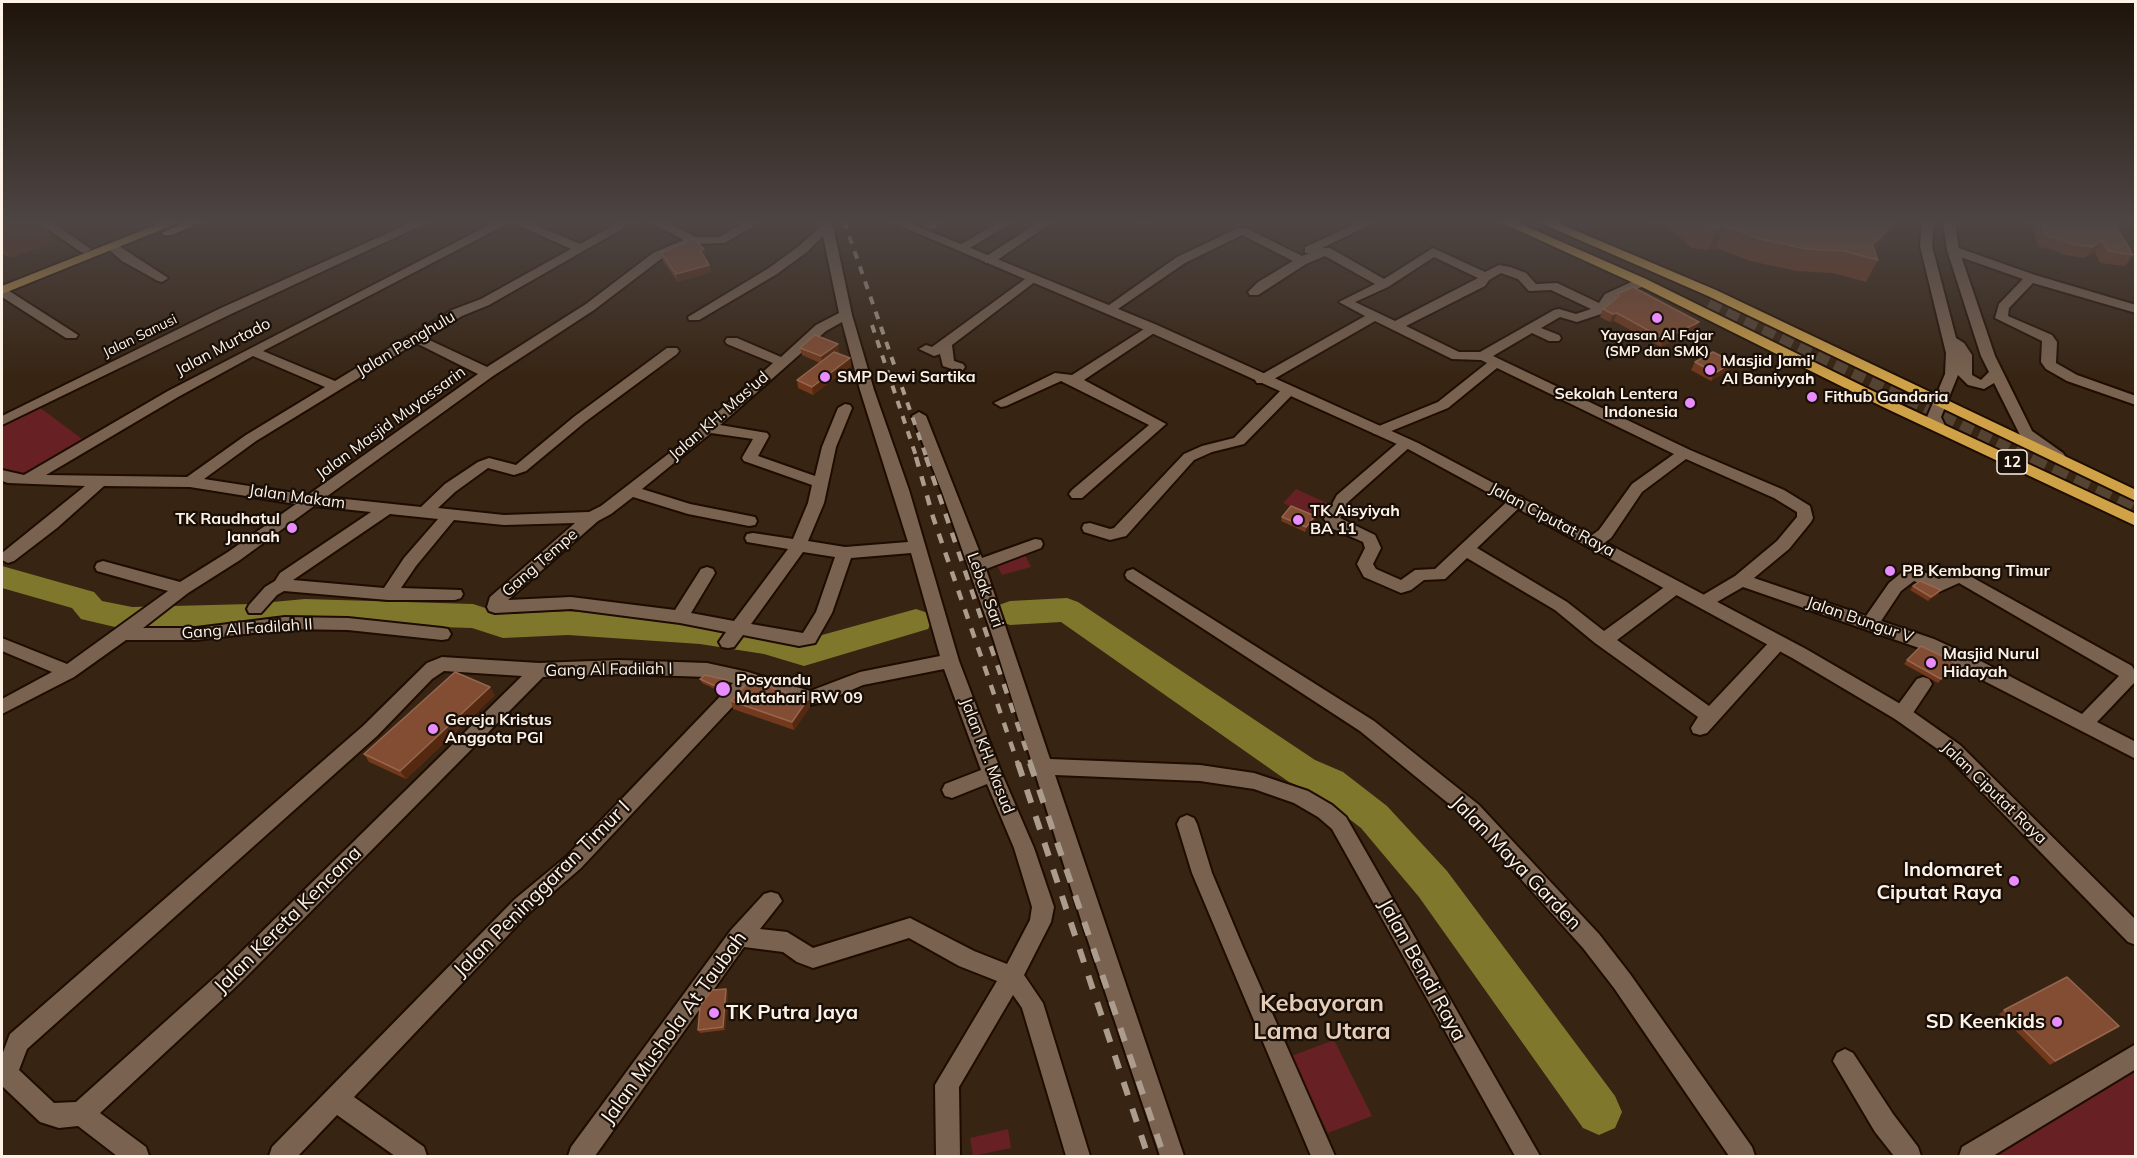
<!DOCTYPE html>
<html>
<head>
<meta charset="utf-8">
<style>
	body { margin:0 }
	#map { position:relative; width:2137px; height:1158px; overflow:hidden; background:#372412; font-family:Mulish,sans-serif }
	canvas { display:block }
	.frame { position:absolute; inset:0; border:3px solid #fef1e5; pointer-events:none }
</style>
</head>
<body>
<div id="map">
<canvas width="2137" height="1158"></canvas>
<div class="frame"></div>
</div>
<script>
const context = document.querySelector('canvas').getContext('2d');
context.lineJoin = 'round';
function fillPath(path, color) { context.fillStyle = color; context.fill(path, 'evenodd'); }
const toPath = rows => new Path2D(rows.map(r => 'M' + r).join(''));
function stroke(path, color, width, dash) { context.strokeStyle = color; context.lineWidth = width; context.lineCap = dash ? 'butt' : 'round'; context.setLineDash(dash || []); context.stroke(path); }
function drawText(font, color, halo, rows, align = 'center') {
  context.font = font + ' Mulish,sans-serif'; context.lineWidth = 4.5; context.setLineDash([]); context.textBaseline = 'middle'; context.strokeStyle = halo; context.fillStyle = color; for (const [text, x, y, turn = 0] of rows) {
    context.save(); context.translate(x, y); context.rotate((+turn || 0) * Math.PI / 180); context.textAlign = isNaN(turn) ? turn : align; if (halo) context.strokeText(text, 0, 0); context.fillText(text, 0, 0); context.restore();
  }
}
const green = toPath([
	[39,407,85,441,27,474,10,473,2,469,2,425],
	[1296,489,1329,504,1316,518,1283,503],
	[1025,555,1031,567,1002,575,996,563],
	[1334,1040,1372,1116,1328,1133,1291,1056],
	[2135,1072,2135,1156,1998,1156,2066,1108],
	[1008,1129,1011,1148,973,1156,970,1138]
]);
const river = toPath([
	[2,566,94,592,102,601,132,607,251,604,305,599,473,604,504,614,568,611,700,620,764,630,804,640,916,609,928,613,932,621,928,629,804,666,764,654,700,644,568,635,503,638,472,628,305,623,251,628,132,631,81,619,72,608,2,588,2,566],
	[1067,598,1078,602,1315,760,1343,772,1387,806,1447,871,1615,1096,1622,1112,1615,1128,1599,1135,1583,1128,1419,897,1361,828,1317,794,1289,782,1061,622,1010,625,999,621,994,613,999,605,1010,601,1067,598]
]);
const trunkTunnelFar1 = toPath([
	[1709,303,2035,459]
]);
const trunkTunnel = toPath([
	[2032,457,2136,507]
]);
const minor = toPath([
	[36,221,50,221,91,249,85,253,81,252,36,221],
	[415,221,431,221,231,314,2,425,2,416,221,308,415,221],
	[497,221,526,221,580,244,621,221,636,221,489,305,462,316,425,338,487,367,586,304,653,253,684,240,648,221,664,221,696,237,719,237,747,221,762,221,725,243,695,244,661,259,594,310,493,376,326,497,421,507,445,484,478,462,489,458,516,465,575,416,667,348,677,348,679,351,677,354,585,422,526,471,514,475,488,468,455,492,438,508,504,515,589,512,601,506,685,441,773,363,727,344,725,341,727,338,737,338,781,357,816,325,839,313,823,236,807,252,777,274,699,320,689,320,688,317,769,268,799,246,821,226,817,221,829,221,833,226,852,315,874,390,909,490,959,661,1002,774,1034,848,1054,907,1051,922,1024,975,1043,1003,1090,1156,1066,1156,1022,1008,1013,995,959,1087,960,1156,936,1156,935,1085,997,981,959,966,909,938,813,968,797,962,783,952,744,947,595,1156,568,1156,571,1147,731,930,764,894,771,892,778,894,782,901,760,929,787,932,813,948,910,918,974,951,1007,964,1030,920,1032,907,1014,848,987,784,952,798,945,796,942,790,945,784,981,770,944,669,863,685,824,702,810,705,751,687,581,868,529,913,354,1097,424,1147,427,1156,395,1156,337,1115,298,1156,269,1156,272,1147,515,899,567,856,733,683,707,677,619,674,543,677,241,982,100,1113,146,1147,149,1156,117,1156,78,1126,59,1128,40,1122,2,1086,2,1055,10,1034,363,726,427,663,442,657,539,663,619,660,707,663,748,672,810,691,860,672,940,656,911,553,851,558,832,613,815,643,799,646,743,635,734,647,728,648,722,647,719,642,726,632,680,623,571,609,495,613,489,611,487,607,490,597,575,523,504,525,454,520,416,566,401,588,461,590,463,594,461,598,455,600,388,600,284,591,277,595,261,613,249,613,247,609,249,605,265,587,275,581,280,573,371,512,314,506,240,560,188,593,143,628,196,628,285,617,348,618,442,628,448,629,451,634,448,639,442,640,348,630,285,629,196,640,126,640,74,677,2,714,2,699,52,672,2,651,2,638,67,664,168,591,97,571,95,567,97,563,103,561,180,582,228,552,296,504,190,487,104,486,57,528,14,561,8,563,2,560,2,553,85,486,8,483,2,481,2,470,24,475,168,391,497,221],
	[511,222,571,249,481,299,452,310,335,381,263,351,511,222],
	[842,322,860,390,908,542,845,547,808,541,824,503,836,447,852,408,850,405,845,404,838,408,822,447,815,476,758,456,769,436,767,433,720,425,826,331,842,322],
	[416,343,478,374,308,495,204,479,256,441,416,343],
	[253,356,325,387,246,435,187,477,46,475,178,397,253,356],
	[711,433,753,439,742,458,744,461,812,485,808,503,793,539,753,533,747,534,745,538,747,542,753,543,788,549,734,621,691,613,715,573,713,569,707,567,701,569,675,610,571,597,508,600,598,521,611,514,633,497,688,514,749,526,755,525,757,521,755,517,690,504,642,489,711,433],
	[390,514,438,519,404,558,384,588,293,580,390,514],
	[803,552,835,557,816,612,803,633,751,624,803,552],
	[444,671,522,676,225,968,76,1102,54,1103,19,1070,27,1049,377,736,432,679,444,671],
	[932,221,946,221,935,229,927,229,925,227,932,221],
	[1000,221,1015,221,970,248,966,249,960,245,1000,221],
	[1040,221,1054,221,993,263,985,263,985,257,1040,221],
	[1133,221,1146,221,1148,223,1142,226,1133,221],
	[1363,221,1374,223,1322,248,1330,248,1384,279,1433,248,1485,272,1499,265,1510,267,1526,273,1536,284,1557,283,1599,303,1605,294,1638,279,1646,279,1648,282,1646,285,1613,300,1604,313,1577,322,1560,317,1541,328,1559,335,1561,338,1559,341,1549,341,1532,333,1493,356,1690,450,1784,490,1810,506,1813,518,1811,522,1789,549,1754,578,1866,616,1889,583,1906,569,1918,569,1939,579,1959,570,2132,666,2136,673,2134,683,2097,722,2136,742,2136,759,1922,649,1743,587,1710,606,1698,606,1696,602,1698,598,1735,576,1777,541,1797,517,1797,512,1774,498,1686,459,1642,492,1611,538,1600,546,1588,546,1586,542,1588,538,1599,530,1632,484,1674,454,1497,368,1448,408,1384,434,1374,434,1372,431,1374,428,1438,402,1487,363,1481,360,1452,359,1375,321,1267,383,1257,383,1255,380,1257,377,1365,316,1339,302,1375,284,1325,256,1306,264,1258,295,1250,295,1248,292,1258,282,1293,261,1242,235,1185,263,1112,313,1108,314,1102,310,1177,257,1238,228,1246,228,1302,256,1310,253,1305,253,1305,247,1363,221],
	[1434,257,1478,278,1395,321,1355,302,1388,287,1434,257],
	[1501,273,1518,279,1529,291,1551,290,1591,309,1576,314,1559,309,1554,310,1480,352,1459,352,1406,326,1485,286,1489,280,1501,273],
	[1914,581,1939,592,1959,583,2119,676,2082,714,1975,658,1934,639,1881,621,1901,591,1914,581],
	[112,243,116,244,168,278,162,282,158,281,122,261,106,247,112,243],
	[1953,246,2035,275,2136,305,2136,313,2033,283,2009,308,2008,316,2052,335,2057,342,2056,363,2077,375,2136,396,2136,405,2067,381,2046,369,2041,362,2042,341,1995,318,1999,304,2023,279,1949,253,1947,250,1953,246],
	[1032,274,1036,275,1036,281,952,345,954,361,963,364,965,367,963,370,958,371,943,366,940,354,934,356,919,349,926,345,932,347,1032,274],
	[2,288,6,289,78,335,76,338,66,338,2,297,2,288],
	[1152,324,1158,328,1157,331,1084,380,1166,424,1082,498,1072,498,1069,494,1072,490,1149,425,1061,381,1006,406,1001,407,994,403,1055,373,1072,375,1152,324],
	[1288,387,1295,391,1293,394,1244,444,1212,452,1194,460,1126,536,1110,540,1084,532,1082,528,1084,524,1090,523,1110,529,1114,528,1184,454,1202,446,1234,438,1283,388,1288,387],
	[919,412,926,416,982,558,1035,539,1041,540,1043,544,1041,548,986,569,1050,759,1200,765,1254,773,1308,791,1332,805,1346,817,1540,1156,1515,1156,1332,829,1318,817,1294,803,1254,789,1200,781,1055,775,1184,1156,1160,1156,1081,920,993,638,942,492,912,416,919,412],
	[1406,438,1413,443,1411,446,1348,502,1340,518,1375,535,1381,548,1373,564,1376,569,1401,580,1415,570,1435,569,1512,497,1517,496,1522,497,1525,501,1522,505,1477,548,1567,602,1604,631,1670,583,1682,583,1684,587,1682,591,1617,640,1709,706,1773,638,1779,637,1785,638,1788,643,1707,733,1700,735,1693,733,1691,728,1698,717,1595,643,1555,610,1467,558,1445,579,1424,580,1411,590,1401,593,1364,577,1357,564,1365,548,1363,542,1331,528,1324,519,1337,495,1401,440,1406,438],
	[1133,569,1374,721,1479,805,1599,934,1630,974,1752,1147,1755,1156,1729,1156,1614,988,1583,948,1465,817,1360,731,1127,579,1125,575,1127,571,1133,569],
	[1923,677,1929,679,1932,684,1929,689,1909,719,1902,721,1895,719,1893,714,1895,709,1917,679,1923,677],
	[1187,815,1194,818,1197,824,1212,873,1243,947,1335,1156,1311,1156,1192,873,1177,824,1180,818,1187,815],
	[2136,1044,2136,1069,1993,1156,1959,1156,1962,1147,2136,1044],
	[1845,1049,1853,1053,1893,1114,1918,1147,1921,1156,1894,1156,1875,1132,1833,1061,1837,1053,1845,1049]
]);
const secondary = toPath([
	[889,221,905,221,1157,325,1418,443,1806,649,1909,709,1960,745,2136,920,2136,945,2128,942,1946,755,1895,719,1794,659,1408,449,1147,331,889,221],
	[1922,221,1934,221,1932,246,1956,338,1964,343,1972,355,1972,375,1981,380,1989,372,1981,356,1947,250,1943,221,1955,221,1959,250,1995,356,2032,431,2063,453,2065,456,2063,459,2053,459,2021,437,1994,383,1984,389,1968,385,1958,375,1941,417,1946,428,1939,432,1932,428,1927,417,1945,374,1946,353,1920,246,1922,221]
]);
const primary = toPath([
	[166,221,183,221,2,294,2,286,166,221],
	[187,221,204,221,172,235,164,235,162,233,187,221]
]);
const trunk = toPath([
	[1498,221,1514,221,1646,279,1893,401,2136,514,2136,526,1883,407,1638,285,1498,221],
	[1536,221,1553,221,1716,290,2136,490,2136,501,1708,296,1536,221]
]);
const railFar2 = toPath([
	[844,221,927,459],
	[872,325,917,459]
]);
const railFar1 = toPath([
	[916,457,933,517,1018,764],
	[926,457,1031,764]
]);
const rail = toPath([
	[1018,763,1148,1156],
	[1030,763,1164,1156]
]);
const wall = toPath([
	[2,221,55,241,11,258,2,253],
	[1650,221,1890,221,1875,253,1878,260,1866,282,1833,273,1797,271,1750,261,1716,248,1708,250,1692,248,1674,232],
	[2030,221,2113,221,2133,255,2125,266,2100,263,2095,252,2085,258,2064,255,2053,250,2039,247],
	[704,249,706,256,704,257,709,265,711,272,678,282,663,261,661,253],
	[1617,294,1699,322,1695,330,1661,347,1614,321,1610,322,1600,317,1603,309,1616,299],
	[800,348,839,352,838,353,850,358,851,366,813,395,798,388,797,380,820,363,802,355],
	[1695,362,1733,362,1729,370,1711,381,1691,370],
	[1315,516,1315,520,1305,532,1281,521,1282,517],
	[1913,586,1941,590,1938,594,1928,601,1910,590],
	[1907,660,1956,663,1938,683,1904,664],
	[700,679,727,680,729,684,721,692,702,683],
	[495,695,406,779,369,762,364,754],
	[808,699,810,707,794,730,733,709,731,701],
	[728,992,725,1030,700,1033,698,1030],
	[2004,1010,2119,1026,2050,1065,1999,1014]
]);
const shadedWall = toPath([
	[2,221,41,221,55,241,11,258,2,245],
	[1725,226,1716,248,1708,250,1717,228],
	[1887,231,1875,253,1870,258,1872,245],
	[2102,240,2095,252,2085,258,2093,247],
	[704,249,706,256,701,258,700,250],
	[709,265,711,272,678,282,676,274],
	[1617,313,1614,321,1610,322,1613,314],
	[1699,322,1695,330,1661,347,1664,339],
	[838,344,839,352,822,364,821,356],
	[850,358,851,366,813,395,812,387],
	[1733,362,1729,370,1711,381,1715,373],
	[1315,516,1315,520,1305,532,1306,527],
	[1941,590,1938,594,1928,601,1931,597],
	[727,680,729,684,721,692,720,688],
	[490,687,495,695,406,779,400,771],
	[808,699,810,707,794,730,792,722],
	[726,989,728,992,725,1030,723,1027],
	[2119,1026,2114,1030,2050,1065,2055,1061]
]);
const building = toPath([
	[1695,221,1890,221,1887,231,1872,245,1878,260,1844,251,1807,249,1760,239,1725,226,1717,228,1701,226,1695,221],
	[2041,221,2113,221,2133,255,2108,251,2102,240,2093,247,2071,244,2061,239,2046,236,2041,221],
	[694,239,704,249,700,250,709,265,676,274,661,253,694,239],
	[1633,287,1699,322,1664,339,1617,313,1613,314,1603,309,1619,296,1617,294,1633,287],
	[815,335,838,344,821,356,800,348,815,335],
	[834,352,850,358,812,387,797,380,834,352],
	[1713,352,1733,362,1715,373,1695,362,1713,352],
	[1291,506,1315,516,1306,527,1282,517,1291,506],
	[1920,581,1941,590,1931,597,1913,586,1920,581],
	[1921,646,1956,663,1941,679,1907,660,1921,646],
	[455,672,490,687,400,771,364,754,455,672],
	[705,675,727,680,720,688,700,679,705,675],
	[749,681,808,699,792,722,731,701,749,681],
	[2067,977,2119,1026,2055,1061,2004,1010,2067,977],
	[726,989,723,1027,698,1030,700,1006,712,990,726,989]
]);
const markers = [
	[1657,318,6,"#e98dfe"],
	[1710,370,6,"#e98dfe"],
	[825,377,6,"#e98dfe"],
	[1812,397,6,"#e98dfe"],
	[1690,403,6,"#e98dfe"],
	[1298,520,6,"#e98dfe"],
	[292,528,6,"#e98dfe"],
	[1890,571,6,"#e98dfe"],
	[1931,663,6,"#e98dfe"],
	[723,689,8,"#e98dfe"],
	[433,729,6,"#e98dfe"],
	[2014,881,6,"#e98dfe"],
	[714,1013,6,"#e98dfe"],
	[2057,1022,6,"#e98dfe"]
];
const farStreetnames = [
	["Jalan Sanusi",140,336,-26]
];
const farPoinames = [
	["Yayasan Al Fajar",1657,336],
	["(SMP dan SMK)",1657,352]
];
const shields = [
	[2012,462,30]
];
const shieldNames = [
	["12",2012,462]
];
const streetNames = [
	["Jalan Penghulu",406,344,-31],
	["Jalan Murtado",223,347,-28],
	["Jalan KH. Mas'ud",719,416,-41],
	["Jalan Masjid Muyassarin",391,423,-36],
	["Jalan Makam",297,497,8],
	["Jalan Ciputat Raya",1552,520,28],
	["Gang Tempe",540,563,-41],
	["Lebak Sari",985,590,70],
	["Jalan Bungur V",1860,620,19],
	["Gang Al Fadilah II",247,629,-4],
	["Gang Al Fadilah I",609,670,-1],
	["Jalan KH. Masud",987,756,69],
	["Jalan Ciputat Raya",1994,793,44]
];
const poiNames = [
	["Masjid Jami'",1722,361],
	["Al Baniyyah",1722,379],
	["SMP Dewi Sartika",837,377],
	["Sekolah Lentera",1678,394,"right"],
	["Indonesia",1678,412,"right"],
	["Fithub Gandaria",1824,397],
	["TK Aisyiyah",1310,511],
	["BA 11",1310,529],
	["TK Raudhatul",280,519,"right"],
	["Jannah",280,537,"right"],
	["PB Kembang Timur",1902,571],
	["Masjid Nurul",1943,654],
	["Hidayah",1943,672],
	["Posyandu",736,680],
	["Matahari RW 09",736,698],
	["Gereja Kristus",445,720],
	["Anggota PGI",445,738]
];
const nearStreetnames = [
	["Jalan Maya Garden",1516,863,46],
	["Jalan Peninggaran Timur I",542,889,-45],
	["Jalan Kereta Kencana",288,920,-45],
	["Jalan Bendi Raya",1422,970,61],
	["Jalan Mushola At Taubah",674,1028,-54]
];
const nearPoinames = [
	["Indomaret",2002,870],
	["Ciputat Raya",2002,893],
	["TK Putra Jaya",726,1013,"left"],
	["SD Keenkids",2045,1022]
];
const nearQuarternames = [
	["Kebayoran",1322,1004],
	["Lama Utara",1322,1032]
];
fillPath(green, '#672023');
fillPath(river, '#7f782c');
stroke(trunkTunnelFar1, '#554332', 13, [13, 7]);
stroke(trunkTunnel, '#554332', 16, [16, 8]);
stroke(minor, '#1e0c00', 4);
stroke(secondary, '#1e0c00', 4);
stroke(primary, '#1e0c00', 4);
stroke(trunk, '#1e0c00', 4);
fillPath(minor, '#79624f');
fillPath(secondary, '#79624f');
fillPath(primary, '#ba9249');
fillPath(trunk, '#d0a247');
stroke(railFar2, '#ab9c8d', 4, [8, 8]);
stroke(railFar1, '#ab9c8d', 4.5, [10, 10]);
stroke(rail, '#ab9c8d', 6, [14, 14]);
fillPath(wall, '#73391d');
fillPath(shadedWall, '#552810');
fillPath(building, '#824d33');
stroke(building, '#96664e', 1.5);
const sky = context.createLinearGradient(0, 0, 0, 383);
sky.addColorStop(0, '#1e140a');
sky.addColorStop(0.58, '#4d4544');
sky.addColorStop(1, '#4d454400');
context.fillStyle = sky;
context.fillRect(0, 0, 2137, 383);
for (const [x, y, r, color] of markers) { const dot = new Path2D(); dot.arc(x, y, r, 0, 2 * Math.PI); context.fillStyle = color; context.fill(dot); stroke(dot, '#180f08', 2); }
drawText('14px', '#fef1e5', '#180f08', farStreetnames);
drawText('bold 14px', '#fef1e5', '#180f08', farPoinames);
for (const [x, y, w] of shields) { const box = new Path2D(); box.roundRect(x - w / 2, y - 12, w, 24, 4.5); context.fillStyle = '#180f08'; context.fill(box); stroke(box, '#fef1e5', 1.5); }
drawText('bold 15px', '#fef1e5', null, shieldNames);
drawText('16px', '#fef1e5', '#180f08', streetNames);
drawText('bold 16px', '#fef1e5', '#180f08', poiNames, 'left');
drawText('20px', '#fef1e5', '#180f08', nearStreetnames);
drawText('bold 20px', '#fef1e5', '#180f08', nearPoinames, 'right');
drawText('bold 24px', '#e7cdb7', '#180f08', nearQuarternames);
</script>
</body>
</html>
